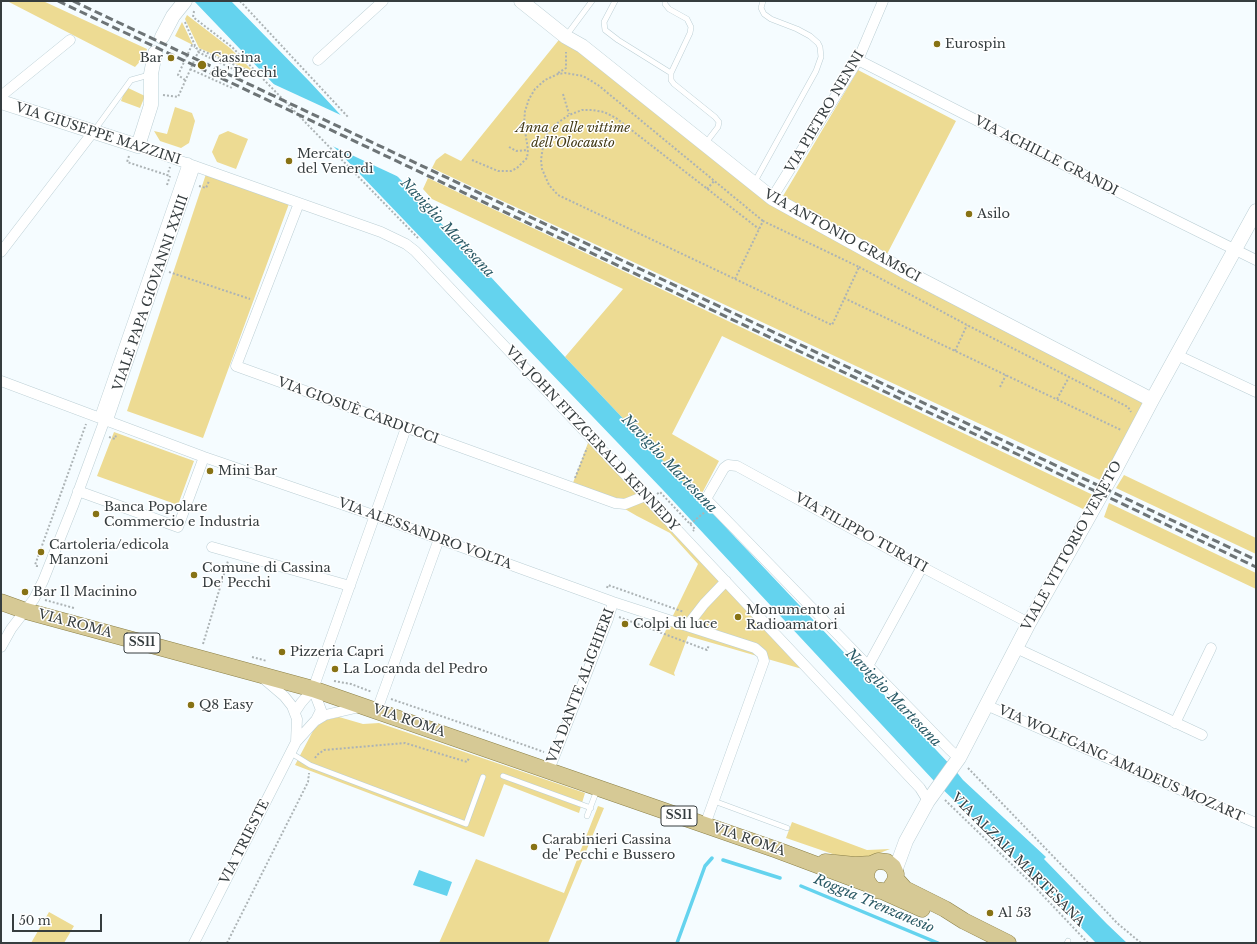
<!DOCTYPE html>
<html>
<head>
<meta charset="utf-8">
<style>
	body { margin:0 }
	#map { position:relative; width:1257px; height:944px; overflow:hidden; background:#f5fcff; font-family:"Libre Baskerville",serif }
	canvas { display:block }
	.frame { position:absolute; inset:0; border:2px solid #363d3f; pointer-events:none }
	.scale { position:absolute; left:12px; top:914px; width:90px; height:18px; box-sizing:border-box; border:2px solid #363d3f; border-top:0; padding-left:5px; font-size:12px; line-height:14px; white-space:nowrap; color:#363d3f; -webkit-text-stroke:3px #fff; paint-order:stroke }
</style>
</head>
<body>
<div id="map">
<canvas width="1257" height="944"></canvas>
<div class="frame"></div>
<div class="scale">50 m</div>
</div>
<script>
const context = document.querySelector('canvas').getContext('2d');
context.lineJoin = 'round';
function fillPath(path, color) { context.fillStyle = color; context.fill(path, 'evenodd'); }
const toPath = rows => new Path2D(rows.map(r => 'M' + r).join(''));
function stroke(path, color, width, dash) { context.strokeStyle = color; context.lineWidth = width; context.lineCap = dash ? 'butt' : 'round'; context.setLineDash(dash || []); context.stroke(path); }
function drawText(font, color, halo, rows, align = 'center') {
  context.font = font + ' "Libre Baskerville",serif'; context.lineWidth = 3; context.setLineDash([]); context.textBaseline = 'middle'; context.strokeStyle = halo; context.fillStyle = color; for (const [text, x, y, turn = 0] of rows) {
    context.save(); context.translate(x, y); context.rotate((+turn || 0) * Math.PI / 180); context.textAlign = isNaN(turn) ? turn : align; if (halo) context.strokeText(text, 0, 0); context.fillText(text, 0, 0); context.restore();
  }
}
const green = toPath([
	[7,1,43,1,147,49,145,56,135,67],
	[187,15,230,48,254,72,199,48,185,19],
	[182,22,193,45,175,36],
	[562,36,769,204,1148,402,1111,468,1105,468,1100,480,432,168,436,160,445,153,461,161],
	[858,70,956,121,886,256,783,196],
	[126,87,145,96,140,108,121,101],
	[175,107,192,113,195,121,189,143,181,148,160,141,154,131,167,134],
	[228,131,248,139,236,169,217,162,212,152,219,135],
	[207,171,290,201,203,438,127,411],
	[428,178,1093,495,1083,509,722,336,672,434,719,461,699,499,565,357,623,289,432,199,423,189],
	[114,432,194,461,178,505,97,476],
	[591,435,816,673,688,636,674,673,675,676,649,665,698,564,670,533,637,516,618,505,571,488],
	[1124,475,1256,538,1256,554,1116,488],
	[1109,503,1256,573,1256,589,1104,517],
	[339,717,363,724,379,723,585,793,579,813,504,784,484,837,295,765,314,729,323,721,330,719],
	[598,806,604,808,548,943,439,943,476,859,564,893],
	[792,822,867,850,890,849,867,858,853,861,786,838],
	[49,912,74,926,64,943,31,943]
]);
const water = toPath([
	[194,1,231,1,310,82,565,357,955,770,963,780,1046,857,1044,859,1107,924,1127,943,1096,943,1000,844,936,783,663,490],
	[419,870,452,882,447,896,413,885]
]);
const pier = toPath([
	[269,82,345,117,401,178,328,144]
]);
const stream = toPath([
	[723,860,780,878],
	[801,886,938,943],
	[677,943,705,866,712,858]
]);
const path = toPath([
	[240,1,348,117],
	[194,11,193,17,232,47,418,238],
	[185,22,196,48,260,76],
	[198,52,239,72],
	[190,69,232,88],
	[558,73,566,68,566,52],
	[185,80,178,75,192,45,195,47],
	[563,94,569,114],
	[163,95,178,97,199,50],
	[509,147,516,151,528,150],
	[129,156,127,162,170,176],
	[472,160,498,171,511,171,517,168,527,158,528,150,524,124,525,111,529,99,535,89,545,80,558,74,565,73,583,76,598,85,763,221],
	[167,176,170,167],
	[167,185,170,176],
	[199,186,206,188,209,181],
	[707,189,715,180],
	[859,267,967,325,1128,407,1131,412],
	[169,272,250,299],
	[735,279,763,221,859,267,832,325,558,195,549,185,542,169,541,160,544,139,553,126,569,115,582,110,592,110,604,112,616,118,759,229],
	[844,298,1121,430],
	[955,351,967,325],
	[1000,387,1006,375],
	[1057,399,1069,377],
	[109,437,115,439,116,435],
	[575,478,587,448],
	[657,494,660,492,690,524,695,529,693,531],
	[690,524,705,512],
	[37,567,37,566,35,565,86,424],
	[607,588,608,585,684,612],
	[45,600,74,608],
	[619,617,707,650,709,645],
	[203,644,228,561],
	[252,657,267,661],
	[334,681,351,684,372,692],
	[391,699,479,729],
	[479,729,544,752],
	[315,758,317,755,324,750,405,743,467,762,469,758],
	[968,768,1102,907,1117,923,1141,943],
	[945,800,1032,884,1088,943],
	[227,943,308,782,309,773]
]);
const lane = toPath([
	[615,1,604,22,605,30,618,40,671,73],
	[665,1,665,4,669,9,687,19,691,27,690,33,671,73,671,80,674,84,715,117,719,122,718,127,705,144],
	[566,36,592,1],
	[94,131,131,80,149,75],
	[754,183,816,71,821,57,820,47,818,43,810,36,797,29,771,19,764,14,761,8,763,1],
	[291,753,310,765,466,824,483,777],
	[503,776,591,808],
	[714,801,787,828],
	[587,816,597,790],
	[1067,943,1068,941]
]);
const street = toPath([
	[318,60,383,1],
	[858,60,1088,177,1256,260],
	[1,96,70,40],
	[138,146,381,232,406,244,415,251,920,788,928,801],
	[772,198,858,60,883,1],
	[299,203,236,366,615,503,625,504,645,496],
	[1,252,93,132],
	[1177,355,1256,392],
	[1,381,204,457,376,516,613,602,755,648,762,654,764,661,705,825],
	[100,417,188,163],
	[108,420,195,166],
	[78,491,178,527,204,457],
	[212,547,350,586],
	[687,626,704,604,726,581],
	[1,647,11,629,34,599,43,581,73,506,105,419],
	[1016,648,1202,735],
	[868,666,922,567],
	[264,679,284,696,292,706,297,719,296,742],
	[313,689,321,710,316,720],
	[986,705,1256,823],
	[377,710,439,539],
	[295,712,301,703,313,689,406,428],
	[1175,723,1211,648],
	[959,758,950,750,706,499,724,468,728,465,737,466,922,567,1029,623],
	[549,770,608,619,613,602],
	[194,943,296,742,315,721,325,715,360,707]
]);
const secondary = toPath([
	[521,1,566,37,582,46,772,198,908,273,1152,400],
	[162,37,173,16,185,1],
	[1,102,138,146,151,105,151,74,155,53],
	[895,871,906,841,928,801,959,758,1029,623,1115,470,1152,400,1256,211]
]);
const primary = toPath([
	[1,602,26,611,313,689,777,850,868,884],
	[825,862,855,865,871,864,878,861,887,862,893,867,896,874,895,881,891,887],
	[871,864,867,870,866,877,867,881,871,887,875,890,882,891,922,909],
	[896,879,905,889,945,909,964,921,1008,943]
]);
const rail = toPath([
	[58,1,1256,567],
	[73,1,1256,560]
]);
const markers = [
	[937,44,4,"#877214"],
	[171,58,4,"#877214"],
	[202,65,5,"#877214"],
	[289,161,4,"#877214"],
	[969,214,4,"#877214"],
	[210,471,4,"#877214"],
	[96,514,4,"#877214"],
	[41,552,4,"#877214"],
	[194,575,4,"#877214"],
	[25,592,4,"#877214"],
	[738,617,4,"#877214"],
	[625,624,4,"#877214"],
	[282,652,4,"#877214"],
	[335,669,4,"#877214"],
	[191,705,4,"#877214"],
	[534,847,4,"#877214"],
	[990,913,4,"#877214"]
];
const shields = [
	[142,643,36],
	[679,816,36]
];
const shieldNames = [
	["SS11",142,643],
	["SS11",679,816]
];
const poiNames = [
	["Eurospin",945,44],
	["Bar",163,58,"right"],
	["Cassina",211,58],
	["de' Pecchi",211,73],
	["Mercato",297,154],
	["del Venerdì",297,169],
	["Asilo",977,214],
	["Mini Bar",218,471],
	["Banca Popolare",104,507],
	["Commercio e Industria",104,522],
	["Cartoleria/edicola",49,545],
	["Manzoni",49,560],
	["Comune di Cassina",202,568],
	["De' Pecchi",202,583],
	["Bar Il Macinino",33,592],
	["Monumento ai",746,610],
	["Radioamatori",746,625],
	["Colpi di luce",633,624],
	["Pizzeria Capri",290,652],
	["La Locanda del Pedro",343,669],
	["Q8 Easy",199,705],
	["Carabinieri Cassina",542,840],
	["de' Pecchi e Bussero",542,855],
	["Al 53",998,913]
];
const streetNames = [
	["VIA PIETRO NENNI",825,112,-59],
	["VIA GIUSEPPE MAZZINI",98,134,18],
	["VIA ACHILLE GRANDI",1046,156,27],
	["VIA ANTONIO GRAMSCI",842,236,29],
	["VIALE PAPA GIOVANNI XXIII",151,293,-71],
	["VIA GIOSUÈ CARDUCCI",358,411,20],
	["VIA JOHN FITZGERALD KENNEDY",592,439,47],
	["VIA FILIPPO TURATI",861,533,29],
	["VIA ALESSANDRO VOLTA",425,534,20],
	["VIALE VITTORIO VENETO",1072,546,-61],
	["VIA ROMA",75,624,15],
	["VIA DANTE ALIGHIERI",581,686,-69],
	["VIA ROMA",409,721,19],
	["VIA WOLFGANG AMADEUS MOZART",1121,764,24],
	["VIA ROMA",749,840,19],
	["VIA TRIESTE",245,842,-63],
	["VIA ALZAIA MARTESANA",1018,860,45]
];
const parkNames = [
	["Anna e alle vittime",573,128],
	["dell’Olocausto",573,143]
];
const waterNames = [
	["Naviglio Martesana",447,228,47],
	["Naviglio Martesana",669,464,46],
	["Naviglio Martesana",893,698,46],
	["Roggia Trenzanesio",874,904,23]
];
fillPath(green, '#eddb93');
fillPath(water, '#64d3ee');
fillPath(pier, '#f5fcff');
stroke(stream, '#64d3ee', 3.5);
stroke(lane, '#bccfd5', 6);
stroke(street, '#bccfd5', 11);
stroke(secondary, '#bccfd5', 15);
stroke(primary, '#8c8149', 17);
stroke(path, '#acb3b5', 2, [2, 2]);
stroke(lane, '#fff', 5);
stroke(street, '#fff', 10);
stroke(secondary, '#fff', 14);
stroke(primary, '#d6c995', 16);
stroke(rail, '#6d7476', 3, [8, 4]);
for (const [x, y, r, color] of markers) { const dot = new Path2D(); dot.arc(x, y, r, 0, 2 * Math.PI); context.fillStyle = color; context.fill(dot); stroke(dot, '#fff', 1.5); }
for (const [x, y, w] of shields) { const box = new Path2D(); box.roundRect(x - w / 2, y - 10, w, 20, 3); context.fillStyle = '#fff'; context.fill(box); stroke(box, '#363d3f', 1); }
drawText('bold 12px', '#363d3f', null, shieldNames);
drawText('13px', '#363d3f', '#fff', poiNames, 'left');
drawText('13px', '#363d3f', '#fff', streetNames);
drawText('italic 13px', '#433a15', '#fff', parkNames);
drawText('italic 14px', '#2a5a66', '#fff', waterNames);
</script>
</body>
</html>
